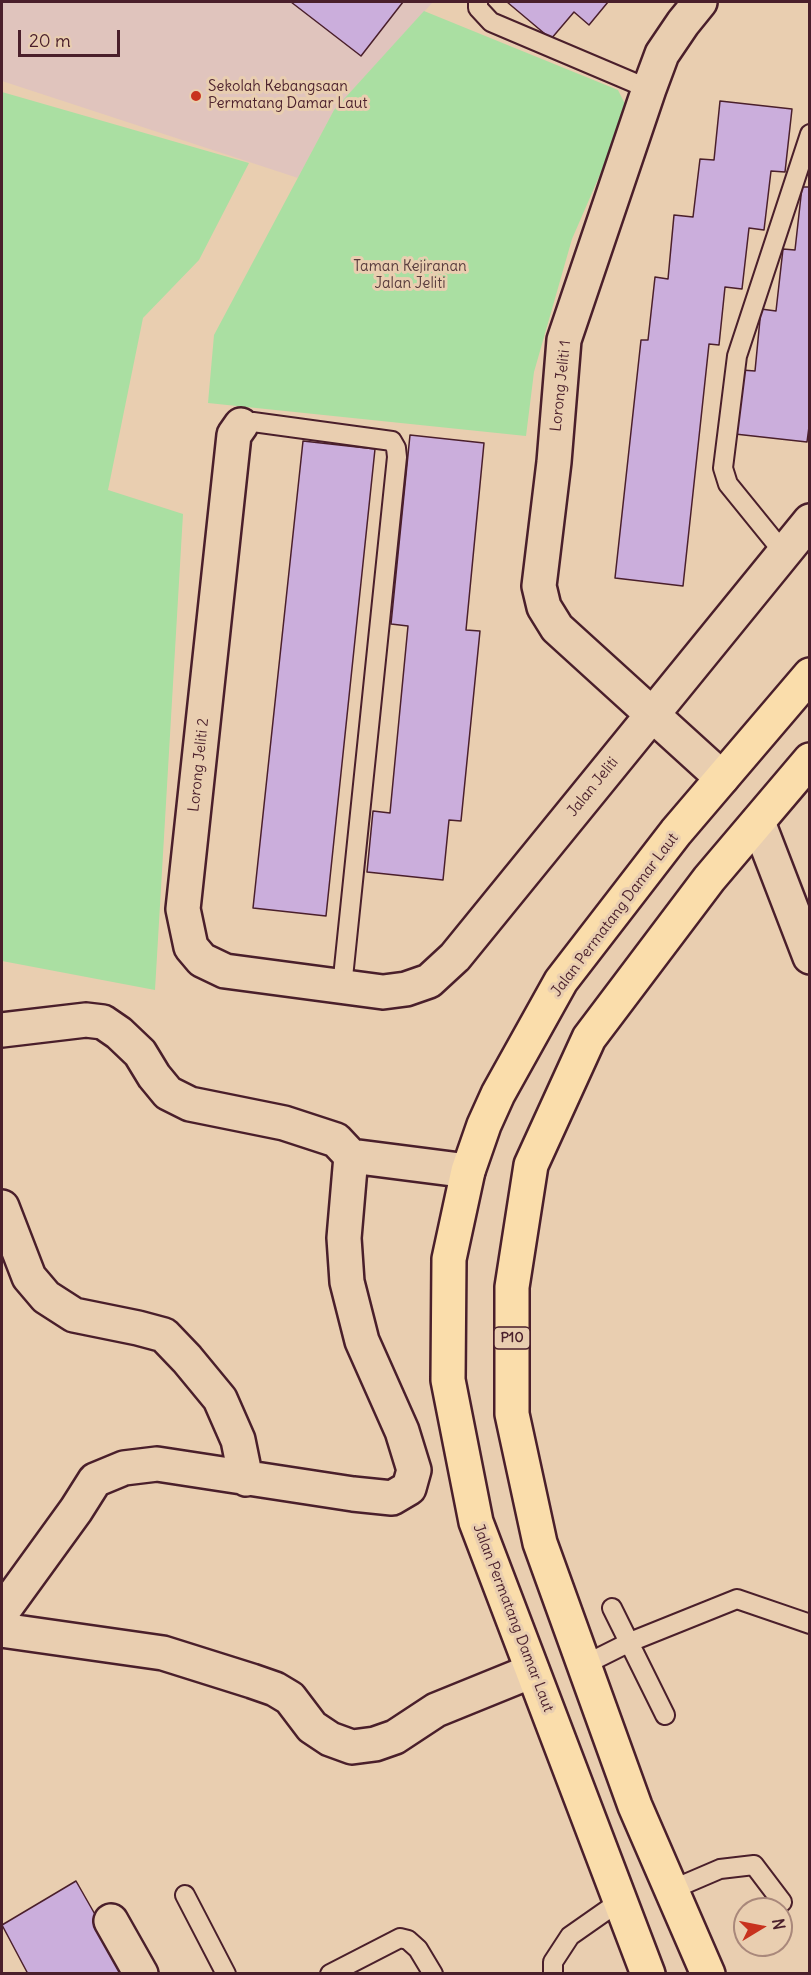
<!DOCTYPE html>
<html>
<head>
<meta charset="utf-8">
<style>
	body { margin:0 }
	#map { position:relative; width:811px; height:1975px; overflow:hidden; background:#e9ceb0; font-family:Delius,sans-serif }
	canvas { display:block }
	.frame { position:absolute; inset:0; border:3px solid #4a1f2b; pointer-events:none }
	.north { position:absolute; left:733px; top:1897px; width:60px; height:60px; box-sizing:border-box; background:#e9ceb0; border:2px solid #a9887b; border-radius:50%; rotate:80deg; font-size:16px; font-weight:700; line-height:24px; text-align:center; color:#4a1f2b }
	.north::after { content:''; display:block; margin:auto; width:21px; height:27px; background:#c8321e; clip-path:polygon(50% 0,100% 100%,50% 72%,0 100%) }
	.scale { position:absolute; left:18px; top:30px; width:102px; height:27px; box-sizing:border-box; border:3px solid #4a1f2b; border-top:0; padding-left:8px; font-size:18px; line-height:21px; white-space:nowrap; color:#4a1f2b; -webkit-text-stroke:4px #e9ceb0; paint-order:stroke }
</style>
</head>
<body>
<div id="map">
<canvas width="811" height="1975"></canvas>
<div class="frame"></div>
<div class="north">N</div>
<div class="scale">20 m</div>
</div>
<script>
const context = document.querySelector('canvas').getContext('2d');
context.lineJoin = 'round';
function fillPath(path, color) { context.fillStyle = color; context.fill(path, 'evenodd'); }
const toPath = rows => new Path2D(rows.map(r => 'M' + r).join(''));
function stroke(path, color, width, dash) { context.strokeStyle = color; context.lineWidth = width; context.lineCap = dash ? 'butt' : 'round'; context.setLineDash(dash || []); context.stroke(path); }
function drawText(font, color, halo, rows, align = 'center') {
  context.font = font + ' Delius,sans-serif'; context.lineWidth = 6; context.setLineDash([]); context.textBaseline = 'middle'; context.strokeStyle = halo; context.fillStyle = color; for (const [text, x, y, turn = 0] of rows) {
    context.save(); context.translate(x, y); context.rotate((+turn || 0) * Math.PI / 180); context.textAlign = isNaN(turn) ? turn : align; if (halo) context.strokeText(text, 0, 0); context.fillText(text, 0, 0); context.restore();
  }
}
const built = toPath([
	[2,2,433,2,334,110,298,178,2,81]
]);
const green = toPath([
	[424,11,618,90,628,110,572,239,534,372,526,436,208,403,214,335,334,110],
	[2,92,249,163,199,260,143,318,108,490,183,514,155,990,2,961]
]);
const building = toPath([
	[291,2,403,2,361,56,291,2],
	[507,2,608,2,589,25,574,12,551,39,507,2],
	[720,101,792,109,785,172,771,171,764,230,749,228,742,289,725,287,719,345,709,344,683,586,615,578,641,340,648,340,655,277,668,279,674,215,693,217,700,159,714,160,720,101],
	[802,187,810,187,810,419,807,442,735,434,742,370,755,371,761,309,776,311,783,249,795,250,802,187],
	[410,435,484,443,466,630,480,631,461,821,449,820,443,880,367,872,373,811,390,813,408,626,391,624,410,435],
	[303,441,375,449,326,916,253,908,303,441],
	[76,1881,129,1974,28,1974,2,1925,76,1881]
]);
const lane = toPath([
	[478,2,478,8,491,22,649,89],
	[241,425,253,422,392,441,396,448,397,457,342,987],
	[784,553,728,484,723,468,737,356,810,134],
	[612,1608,665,1715],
	[584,1665,630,1642,737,1599,810,1624],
	[671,1890,720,1869,754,1865,782,1902],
	[185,1895,226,1974],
	[330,1974,400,1938,408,1940,418,1949,433,1974],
	[553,1974,553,1962,570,1936,620,1901]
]);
const street = toPath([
	[700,2,683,23,662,54,649,89,564,340,554,462,539,586,544,607,557,628,722,778],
	[241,425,234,435,183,909,191,947,202,960,225,971,383,992,406,989,429,981,455,957,810,521],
	[758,822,810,957],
	[2,1030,86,1020,103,1022,119,1033,140,1053,154,1076,168,1093,190,1104,284,1123,336,1140,351,1156,468,1171],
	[2,1207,29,1277,46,1297,74,1315,138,1328,164,1335,187,1359,220,1399,238,1440,246,1479],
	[2,1612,76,1510,95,1480,124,1468,157,1464,353,1494,392,1498,409,1488,414,1470,402,1431,362,1341,347,1282,344,1238,351,1156],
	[2,1630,163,1653,252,1681,275,1689,290,1698,312,1727,330,1739,352,1747,375,1744,395,1737,436,1710,532,1671],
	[111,1921,141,1974]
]);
const highway = toPath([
	[648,1974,476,1522,448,1380,449,1259,468,1171,484,1125,498,1094,561,981,676,832,810,675],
	[708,1974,635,1806,540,1543,512,1414,512,1287,531,1165,589,1038,709,879,810,760]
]);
const markers = [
	[196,96,6,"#c8321e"]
];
const shields = [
	[512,1338,36]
];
const shieldNames = [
	["P10",512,1338]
];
const poiNames = [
	["Sekolah Kebangsaan",208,87],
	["Permatang Damar Laut",208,104]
];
const parkNames = [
	["Taman Kejiranan",410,267],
	["Jalan Jeliti",410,284]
];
const streetNames = [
	["Lorong Jeliti 1",561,386,-84],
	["Lorong Jeliti 2",199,765,-84],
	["Jalan Jeliti",593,787,-51],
	["Jalan Permatang Damar Laut",615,915,-53],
	["Jalan Permatang Damar Laut",513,1618,69]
];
fillPath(built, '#e0c4bd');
fillPath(green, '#aadfa2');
fillPath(building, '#cbaedc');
stroke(building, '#4a1f2b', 1.5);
stroke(lane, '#4a1f2b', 22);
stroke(street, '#4a1f2b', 38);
stroke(highway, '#4a1f2b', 38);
stroke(lane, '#e9ceb0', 18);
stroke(street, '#e9ceb0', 33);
stroke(highway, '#faddab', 33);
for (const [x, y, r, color] of markers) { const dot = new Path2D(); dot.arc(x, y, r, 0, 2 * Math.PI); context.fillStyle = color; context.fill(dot); stroke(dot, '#e9ceb0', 2); }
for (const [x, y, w] of shields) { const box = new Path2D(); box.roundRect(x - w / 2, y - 11, w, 22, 4.5); context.fillStyle = '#e9ceb0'; context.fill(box); stroke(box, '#4a1f2b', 1.5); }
drawText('bold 14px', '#4a1f2b', null, shieldNames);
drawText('15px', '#4a1f2b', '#e9ceb0', poiNames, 'left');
drawText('15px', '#583c3d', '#e9ceb0', parkNames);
drawText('15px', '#4a1f2b', '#e9ceb0', streetNames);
</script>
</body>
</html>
